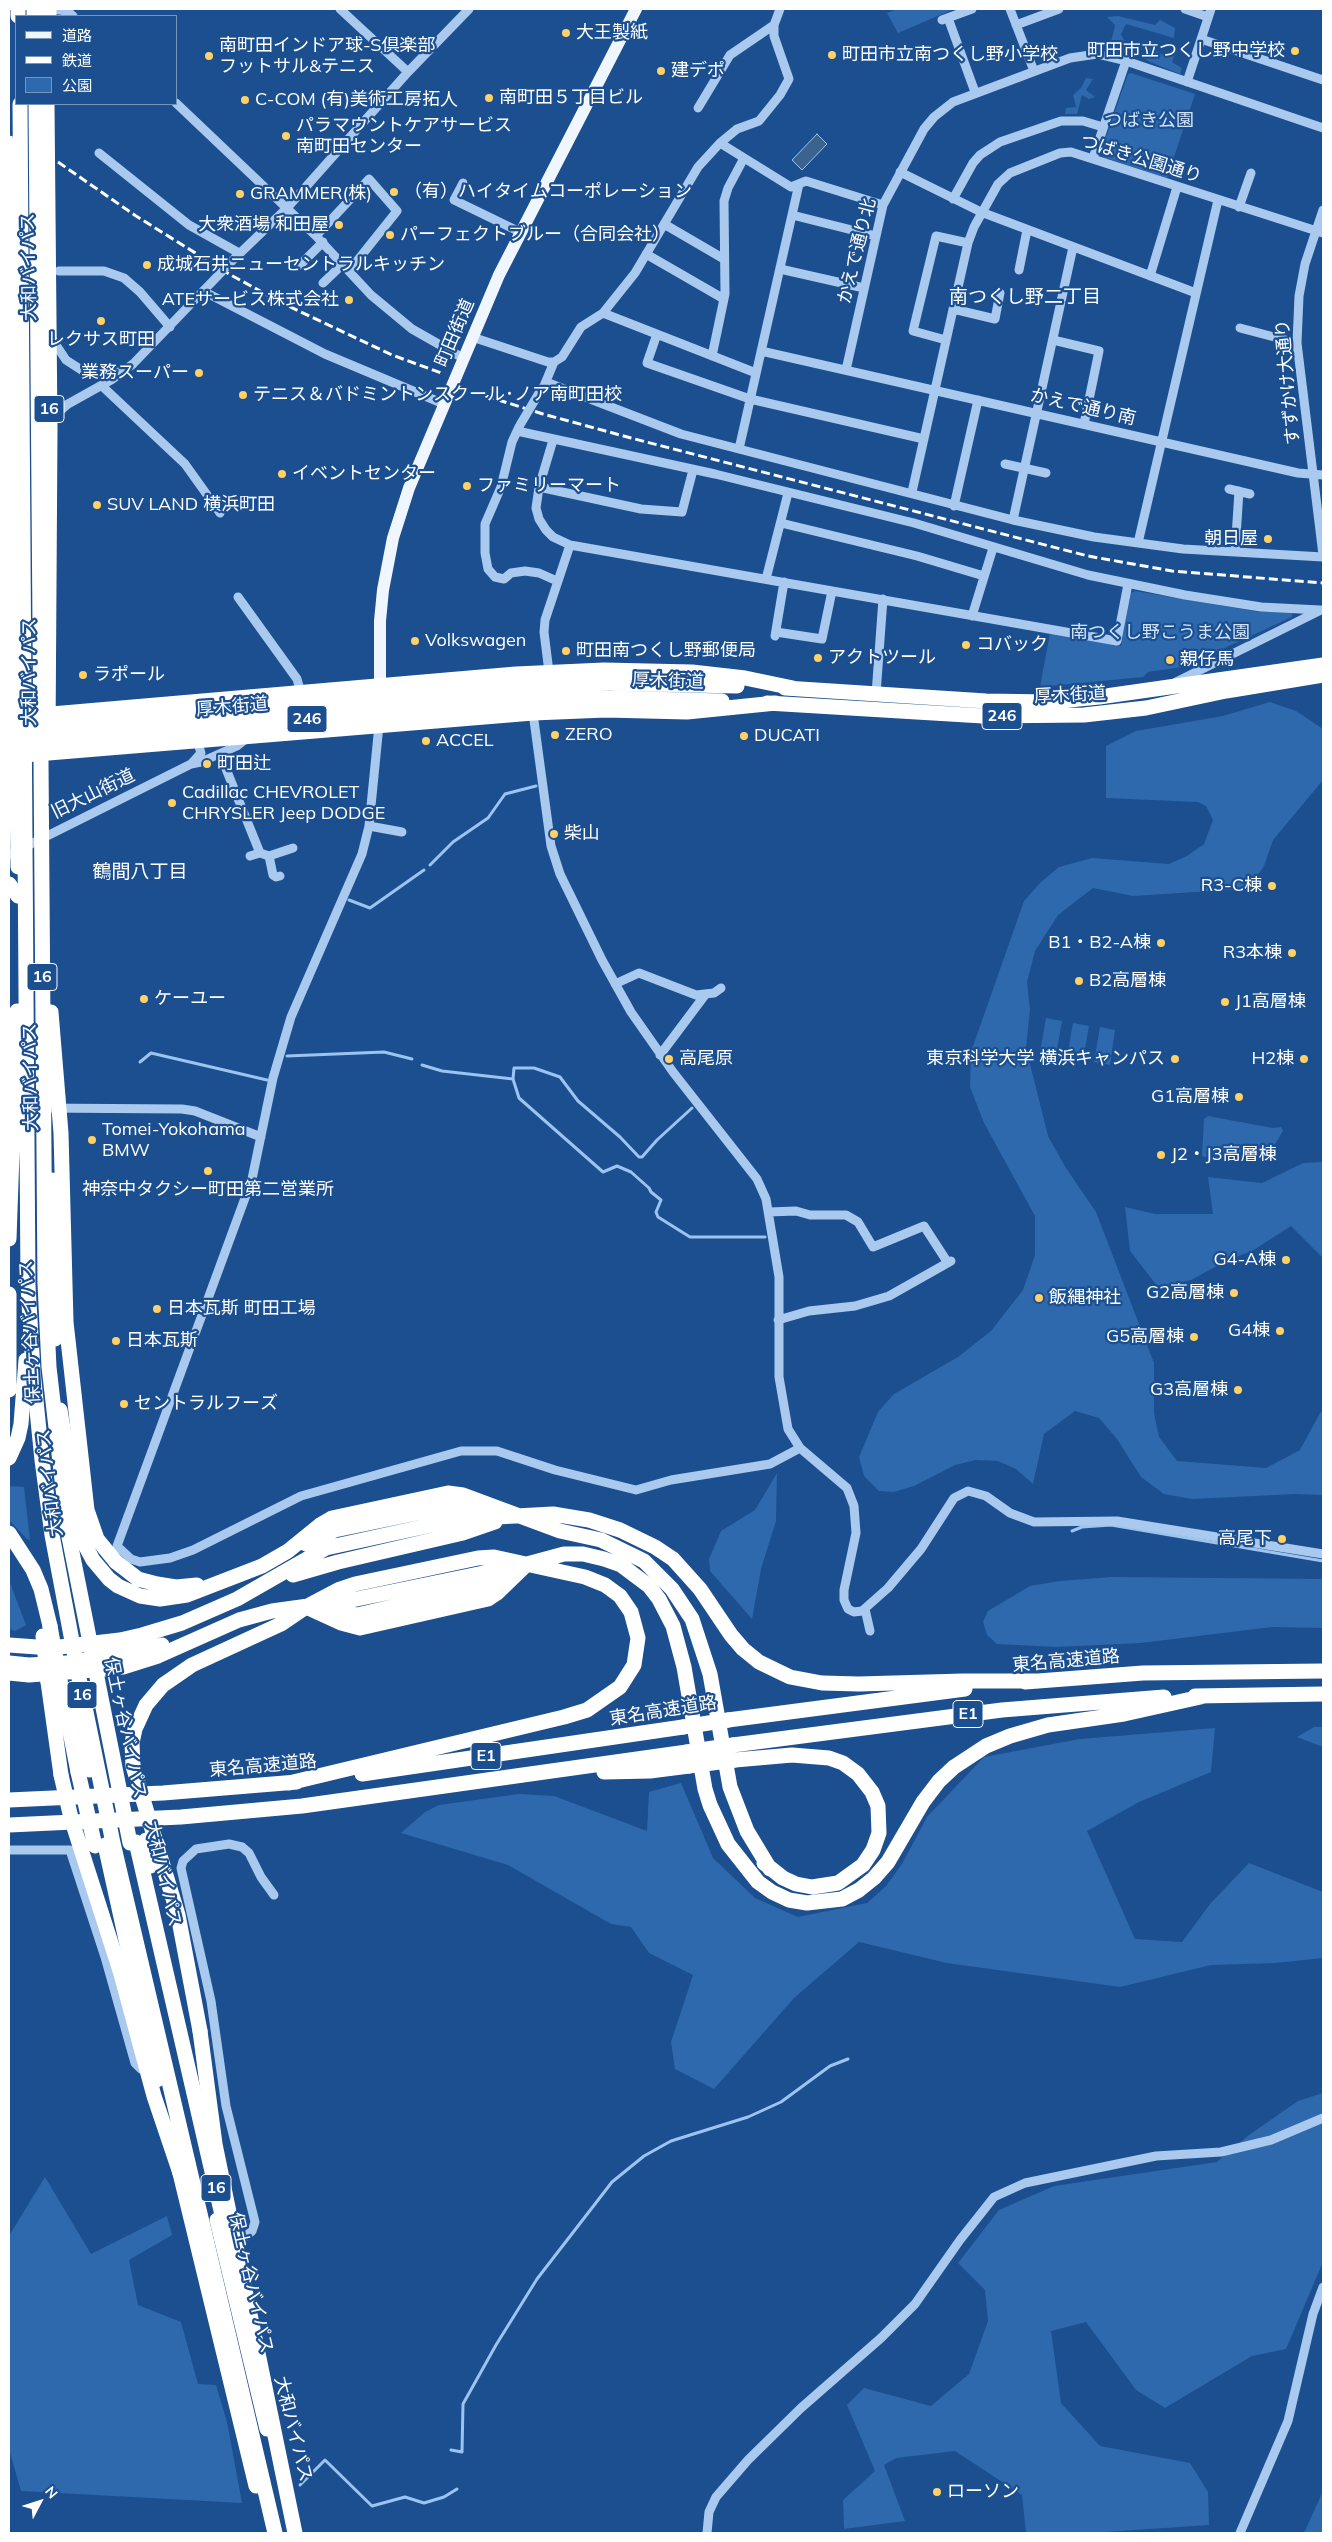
<!DOCTYPE html>
<html>
<head>
<meta charset="utf-8">
<style>
	body { margin:0 }
	#map { position:relative; width:1332px; height:2542px; overflow:hidden; background:#1b4f8f; font-family:Mulish,"Noto Sans JP",sans-serif }
	canvas { display:block }
	.frame { position:absolute; inset:0; border:10px solid #fff; pointer-events:none }
	.legend { position:absolute; left:15px; top:15px; width:162px; height:90px; box-sizing:border-box; background:#1b4f8f; border:1px solid #7695bc; margin:0; padding:6px 9px; list-style:none; font-size:15px; color:#fff }
	.legend li { display:flex; align-items:center; gap:10px; height:25px }
	.legend b { width:25px; border:1px solid #7695bc }
	.north { position:absolute; left:15px; top:2477px; width:50px; height:50px; -webkit-text-stroke:4px #1b4f8f; paint-order:stroke; rotate:50deg; font-size:14px; font-weight:700; line-height:20px; text-align:center; color:#fff }
	.north::after { content:''; display:block; margin:auto; width:18px; height:22px; background:#fff; clip-path:polygon(50% 0,100% 100%,50% 72%,0 100%) }
</style>
</head>
<body>
<div id="map">
<canvas width="1332" height="2542"></canvas>
<div class="frame"></div>
<ul class="legend">
<li><b style="height:6px;background:#f0f6ff"></b>道路</li>
<li><b style="height:6px;background:#fff"></b>鉄道</li>
<li><b style="height:14px;background:#2e69ad"></b>公園</li>
</ul>
<div class="north">N</div>
</div>
<script>
const context = document.querySelector('canvas').getContext('2d');
context.lineJoin = 'round';
function fillPath(path, color) { context.fillStyle = color; context.fill(path, 'evenodd'); }
const toPath = rows => new Path2D(rows.map(r => 'M' + r).join(''));
function stroke(path, color, width, dash) { context.strokeStyle = color; context.lineWidth = width; context.lineCap = dash ? 'butt' : 'round'; context.setLineDash(dash || []); context.stroke(path); }
function drawText(font, color, halo, rows, align = 'center') {
  context.font = font + ' Mulish,"Noto Sans JP",sans-serif'; context.lineWidth = 4.5; context.setLineDash([]); context.textBaseline = 'middle'; context.strokeStyle = halo; context.fillStyle = color; for (const [text, x, y, turn = 0] of rows) {
    context.save(); context.translate(x, y); context.rotate((+turn || 0) * Math.PI / 180); context.textAlign = isNaN(turn) ? turn : align; if (halo) context.strokeText(text, 0, 0); context.fillText(text, 0, 0); context.restore();
  }
}
const green = toPath([
	[897,9,954,9,898,33,887,13],
	[1118,16,1155,25,1160,20,1175,28,1174,38,1126,24,1121,34,1127,46,1135,55,1110,46,1115,25,1107,17],
	[1148,47,1165,56,1168,51,1175,54,1172,62,1182,68,1180,74,1150,62,1144,58],
	[1131,73,1195,94,1167,178,1103,157,1101,151,1128,74],
	[1086,78,1093,79,1086,90,1095,97,1089,99,1082,95,1077,114,1065,114,1066,108,1076,107,1073,95,1081,88],
	[1135,591,1260,612,1292,612,1292,617,1183,667,1148,672,1143,677,1040,687,1050,633,1121,646,1131,593],
	[1270,702,1296,711,1323,729,1323,780,1273,840,1264,866,1255,879,1243,889,1133,896,1093,888,1058,915,1035,951,1027,982,1030,1010,1026,1048,1048,1136,1066,1168,1096,1212,1154,1363,1154,1413,1159,1437,1177,1461,1266,1468,1300,1450,1320,1413,1323,1411,1323,1495,1295,1494,1192,1499,1164,1494,1141,1477,1117,1439,1099,1418,1075,1411,1044,1434,1033,1484,1016,1469,998,1461,976,1460,955,1465,914,1486,894,1492,879,1491,864,1476,859,1457,878,1412,894,1394,958,1357,991,1331,1023,1290,1035,1255,1035,1216,984,1123,970,1087,971,1052,1024,901,1040,883,1059,867,1092,858,1169,864,1187,856,1204,844,1213,820,1206,806,1198,802,1106,798,1106,746,1136,731,1223,716],
	[1046,1018,1062,1021,1056,1055,1040,1052],
	[1073,1023,1089,1026,1083,1060,1067,1057],
	[1100,1027,1115,1030,1110,1065,1094,1062],
	[1208,1116,1273,1128,1281,1127,1283,1131,1275,1144,1264,1151,1213,1159,1202,1156,1204,1119],
	[1323,1162,1323,1258,1291,1226,1252,1251,1230,1259,1191,1280,1158,1287,1130,1251,1125,1207,1155,1214,1213,1214,1208,1177,1262,1183,1303,1163],
	[777,1473,776,1521,761,1569,752,1619,710,1571,709,1559,721,1531,755,1510],
	[9,1486,24,1487,30,1540,27,1539,9,1520],
	[1112,1577,1323,1579,1323,1628,1272,1627,1141,1643,1056,1647,997,1644,987,1635,983,1622,988,1611,1030,1586,1060,1581],
	[9,1580,26,1625,15,1631,9,1629],
	[1314,1727,1323,1727,1323,1747,1297,1737],
	[1215,1728,1211,1772,1139,1802,1087,1831,1135,1939,1182,1942,1210,1904,1249,1863,1323,1892,1323,1958,1275,1963,1211,1965,1120,1987,947,1963,859,1942,794,1998,714,2089,675,2069,671,2042,693,1975,649,1953,631,1927,611,1924,508,1865,401,1833,425,1812,439,1805,519,1794,554,1796,647,1831,649,1792,681,1783,713,1858,755,1898,798,1917,867,1903,886,1886,902,1864,927,1817,984,1757,1080,1739],
	[1323,2093,1323,2262,1286,2349,1252,2356,1165,2408,1136,2390,1086,2322,1051,2331,1061,2403,1100,2446,1190,2463,1208,2492,1209,2525,1090,2533,1026,2533,1022,2495,955,2451,896,2458,884,2465,905,2521,844,2529,843,2500,875,2471,847,2405,864,2388,931,2406,969,2374,988,2321,985,2290,958,2263,999,2210,1054,2186,1217,2162,1249,2135,1298,2101],
	[45,2177,91,2254,167,2216,172,2235,129,2260,138,2305,181,2322,198,2384,216,2385,227,2422,242,2503,21,2491,9,2449,9,2236],
	[1323,2491,1323,2533,1304,2533]
]);
const water = toPath([
	[817,134,827,144,802,170,792,160,817,134]
]);
const stream = toPath([
	[430,865,453,842,488,818,505,794,536,786],
	[349,900,370,908,424,870],
	[287,1056,384,1052,412,1059],
	[140,1062,151,1053,267,1080],
	[422,1065,442,1071,513,1079],
	[692,1108,657,1140,642,1157,639,1157,620,1137,578,1101,560,1077,534,1068,514,1068,513,1079,519,1098,603,1172,617,1166,631,1172,649,1188,651,1192,661,1200,656,1212,658,1217,690,1237,765,1237],
	[1072,1531,1082,1527,1111,1525,1323,1561],
	[451,2450,462,2452,463,2404,496,2345,537,2279,612,2182,644,2156,671,2141,748,2117,781,2102,830,2066,848,2059],
	[300,2485,325,2460,372,2506,405,2497,424,2503,444,2497,457,2489]
]);
const minor = toPath([
	[52,9,67,11,73,16],
	[340,9,408,72],
	[1010,9,1034,71],
	[1185,9,1208,17],
	[948,18,975,92],
	[942,20,972,9],
	[1016,25,1059,9],
	[1201,39,1323,80],
	[1187,82,1211,9],
	[176,103,316,236,371,295,412,329,463,358],
	[698,108,730,55,774,25],
	[720,143,791,187,806,181,883,205],
	[99,153,189,225,239,253],
	[1093,158,1126,61],
	[900,172,981,212,1196,293],
	[463,183,454,200,522,233],
	[953,199,973,163,980,155,1000,142,1061,121,1083,121,1103,127],
	[1239,207,1251,173],
	[1323,210,1305,264,1299,296,1297,343,1323,555],
	[792,215,876,236],
	[664,224,724,259],
	[316,236,369,179,397,211,349,271],
	[646,254,724,299],
	[235,258,287,208,408,72,469,9],
	[300,265,323,242],
	[780,269,864,288],
	[1019,270,1027,230],
	[59,271,104,271,124,278,140,292,170,327],
	[1150,276,1177,187],
	[323,283,343,264],
	[203,291,325,354,444,404],
	[953,309,995,319,1000,293],
	[603,313,756,373],
	[1240,328,1297,343],
	[657,334,647,363,750,399,924,439],
	[472,337,548,362,554,362,562,357,581,327,603,313,635,273,698,167,720,143,737,129,759,121,780,95,789,79,774,36,774,25,780,9],
	[52,339,66,360,83,371,105,374,121,371],
	[946,340,913,331,936,236,968,243],
	[1053,340,1099,351,1084,424],
	[761,351,1298,473,1323,475],
	[712,356,725,294,724,201,728,188,744,158],
	[846,370,883,205,924,129,934,117,953,102,1070,58,1097,54,1126,61,1323,128],
	[546,382,681,434,1013,520,1094,537,1183,549,1323,557],
	[102,386,185,464,220,513],
	[544,386,554,362],
	[51,424,59,412,68,404,111,380,133,364,207,287],
	[519,427,512,442,501,487,485,524,485,553,488,569,495,577,504,579,511,573,525,571,539,573,557,581],
	[517,431,715,474,914,523,1088,575,1185,595,1261,607,1320,610],
	[553,440,539,487,536,508,539,519,546,530,553,537,570,545,1117,641,1128,584],
	[739,449,799,184],
	[1005,464,1046,473],
	[539,487,641,509,682,512,693,470],
	[1229,489,1250,494],
	[912,492,968,243,974,227,998,184,1010,173,1060,153,1071,152,1323,233],
	[954,506,978,400],
	[1013,520,1073,247],
	[781,523,917,556,984,576],
	[1138,543,1218,200],
	[1235,552,1239,491],
	[766,579,788,493],
	[238,597,297,679,301,693],
	[972,616,993,548],
	[776,632,822,639,832,591],
	[775,636,784,582],
	[549,672,544,632,545,620,570,545],
	[1176,682,1321,610],
	[876,694,883,599],
	[533,713,551,846,560,874,602,960,631,1012,673,1072,757,1179,766,1199,779,1277,779,1377,788,1429,800,1448,847,1488,854,1506,856,1533,844,1590,844,1600,848,1609,854,1612,862,1611,888,1588,921,1549,954,1498,968,1491,986,1496,1010,1513,1034,1522,1117,1521,1323,1554],
	[379,725,369,826,362,854,291,1017,273,1078,252,1179,117,1546,131,1559,140,1562,170,1558,193,1550,301,1496,461,1451,497,1451,555,1470,636,1490,671,1480,770,1464,800,1448],
	[220,754,260,853,269,856,273,875,276,877,280,876],
	[192,763,201,753,197,740],
	[369,826,402,832],
	[9,855,191,764,201,762,237,746,248,737],
	[250,856,260,853],
	[269,856,293,848],
	[615,984,639,973,696,995,714,993,721,988],
	[660,1055,705,995],
	[39,1108,182,1109,195,1111,261,1137],
	[769,1212,796,1211,810,1215,846,1215,858,1222,873,1247,924,1226,948,1263],
	[778,1320,809,1311,855,1306,889,1296,951,1261],
	[865,1609,870,1631],
	[9,1850,70,1850,105,1957,135,2063,141,2069,150,2068],
	[231,2241,245,2237,252,2231,255,2222,226,2106,211,2001,181,1868,183,1861,196,1849,229,1844,242,1847,249,1853,261,1877,274,1895],
	[707,2533,709,2512,716,2497,748,2460,801,2408,881,2338,915,2304,960,2240,994,2197,1025,2183,1156,2156,1221,2152,1271,2140,1323,2118],
	[1240,2533,1288,2421,1313,2314,1323,2287]
]);
const major = toPath([
	[380,695,380,621,383,590,393,538,409,488,499,275,636,9]
]);
const highway = toPath([
	[18,9,18,16],
	[34,9,34,16],
	[49,16,49,9],
	[47,104,50,429,48,739],
	[9,143,18,867],
	[606,683,737,686],
	[785,688,986,701,1049,702,1099,697,1323,665],
	[606,698,722,701],
	[767,703,983,716,1084,715,1146,708,1226,691,1323,675],
	[40,715,516,674,604,670,692,672,745,678,793,688],
	[12,756,533,713,606,710,687,712,776,703],
	[9,884,18,896],
	[52,1180,55,1339],
	[9,1294,9,1390],
	[60,1410,78,1520,86,1547,93,1560,109,1579,118,1586,140,1596,160,1599,187,1595,262,1566,288,1551,320,1525,332,1518,448,1493,463,1495,560,1531,601,1540,644,1561,672,1589,692,1619,710,1674,730,1787,747,1831,770,1869],
	[9,1458,18,1438,21,1424,26,1360],
	[9,1533,33,1570,41,1589,50,1626],
	[306,1544,335,1530,455,1505,482,1509],
	[116,1562,138,1579,157,1584,176,1587,197,1585],
	[293,1575,338,1562,463,1533,495,1522],
	[306,1607,341,1623,360,1628,488,1599,497,1593,527,1564],
	[325,1610,357,1615,488,1585,511,1573],
	[9,1645,51,1648,120,1640,142,1635,182,1623,237,1599,326,1548,459,1519,553,1514,589,1520,620,1530,655,1547,673,1559,700,1589,731,1635,743,1649,759,1662,790,1677,822,1683,859,1684,963,1681,1035,1681],
	[9,1663,29,1665,67,1663,162,1645],
	[123,1667,158,1656,239,1620,272,1611,352,1600,527,1564,564,1554,583,1554,604,1559,621,1565,649,1586,659,1599,673,1626,684,1667,705,1789,710,1805,728,1844,758,1882,772,1892,789,1900,807,1903,842,1899,859,1890,874,1878,888,1862,923,1802,939,1781,954,1767,986,1746,1010,1736,1048,1725,1124,1714,1205,1696],
	[9,1673,29,1675,106,1669],
	[60,1681,78,1772],
	[48,1682,61,1775],
	[1025,1682,1143,1673,1323,1671],
	[1195,1696,1323,1694],
	[76,1698,90,1770],
	[728,1720,965,1689],
	[733,1745,1002,1710,1164,1697],
	[735,1760,792,1755,829,1758,843,1763,858,1774,872,1792,878,1806,879,1833,873,1850,863,1865,838,1883,812,1887,796,1884,783,1878,764,1863],
	[133,1766,132,1743,135,1729,146,1705,163,1685,192,1665,281,1624,306,1607,340,1589,355,1584,478,1558,494,1557,585,1577,605,1585,620,1596,631,1612,638,1638,634,1665,620,1687,587,1710,564,1717,289,1783],
	[604,1772,650,1771,689,1766],
	[362,1774,683,1727],
	[9,1800,163,1793,297,1782],
	[9,1825,181,1817,302,1806,687,1752],
	[155,1839,178,1915,200,2031],
	[146,1840,151,1866],
	[136,1842,225,2228],
	[105,1845,157,2080],
	[177,2161,256,2486],
	[217,2220,267,2429]
]);
const rail = toPath([
	[58,162,136,216,229,274,282,303,392,355,444,374],
	[473,392,543,414,631,438,1088,556,1172,571,1323,583]
]);
const minorBridge = toPath([
	[209,285,235,258],
	[520,425,542,388]
]);
const highwayBridge = toPath([
	[20,104,28,1286,33,1371,42,1460,52,1535,79,1678,113,1843,275,2533],
	[36,104,45,1284,49,1367,68,1532,130,1843],
	[9,729,518,687,606,683],
	[9,744,519,702,606,698],
	[51,1012,61,1133,66,1322,87,1510,97,1539,116,1562],
	[9,1239,17,1011],
	[50,1626,60,1681],
	[43,1636,48,1682],
	[683,1727,728,1720],
	[687,1752,733,1745],
	[133,1766,155,1839],
	[689,1766,735,1760],
	[78,1772,95,1846],
	[61,1775,71,1818,121,1974,154,2096,180,2173],
	[200,2031,215,2144,295,2533]
]);
const markers = [
	[566,33,5,"#ffd166"],
	[1295,51,5,"#ffd166"],
	[832,55,5,"#ffd166"],
	[209,56,5,"#ffd166"],
	[661,71,5,"#ffd166"],
	[489,98,5,"#ffd166"],
	[245,100,5,"#ffd166"],
	[286,136,5,"#ffd166"],
	[394,192,5,"#ffd166"],
	[240,194,5,"#ffd166"],
	[339,225,5,"#ffd166"],
	[390,235,5,"#ffd166"],
	[147,265,5,"#ffd166"],
	[349,300,5,"#ffd166"],
	[101,321,5,"#ffd166"],
	[199,373,5,"#ffd166"],
	[243,395,5,"#ffd166"],
	[282,474,5,"#ffd166"],
	[467,486,5,"#ffd166"],
	[97,505,5,"#ffd166"],
	[1268,539,5,"#ffd166"],
	[415,641,5,"#ffd166"],
	[966,645,5,"#ffd166"],
	[566,651,5,"#ffd166"],
	[818,658,5,"#ffd166"],
	[1170,660,5,"#ffd166"],
	[83,675,5,"#ffd166"],
	[555,735,5,"#ffd166"],
	[744,736,5,"#ffd166"],
	[426,741,5,"#ffd166"],
	[207,764,5,"#ffd166"],
	[172,803,5,"#ffd166"],
	[554,834,5,"#ffd166"],
	[1272,886,5,"#ffd166"],
	[1161,943,5,"#ffd166"],
	[1292,953,5,"#ffd166"],
	[1079,981,5,"#ffd166"],
	[144,999,5,"#ffd166"],
	[1225,1002,5,"#ffd166"],
	[669,1059,5,"#ffd166"],
	[1175,1059,5,"#ffd166"],
	[1304,1059,5,"#ffd166"],
	[1239,1097,5,"#ffd166"],
	[92,1140,5,"#ffd166"],
	[1161,1155,5,"#ffd166"],
	[208,1171,5,"#ffd166"],
	[1286,1260,5,"#ffd166"],
	[1234,1293,5,"#ffd166"],
	[1039,1298,5,"#ffd166"],
	[157,1309,5,"#ffd166"],
	[1280,1331,5,"#ffd166"],
	[1194,1337,5,"#ffd166"],
	[116,1341,5,"#ffd166"],
	[1238,1390,5,"#ffd166"],
	[124,1404,5,"#ffd166"],
	[1282,1539,5,"#ffd166"],
	[937,2492,5,"#ffd166"]
];
const shields = [
	[49,409,30],
	[1002,716,40],
	[307,719,40],
	[42,977,30],
	[82,1695,30],
	[968,1714,30],
	[486,1756,30],
	[216,2188,30]
];
const shieldNames = [
	["16",49,409],
	["246",1002,716],
	["246",307,719],
	["16",42,977],
	["16",82,1695],
	["E1",968,1714],
	["E1",486,1756],
	["16",216,2188]
];
const poiNames = [
	["大王製紙",576,33],
	["南町田インドア球-S倶楽部",219,46],
	["フットサル&テニス",219,67],
	["町田市立つくし野中学校",1285,51,"right"],
	["町田市立南つくし野小学校",842,55],
	["建デポ",671,71],
	["南町田５丁目ビル",499,98],
	["C-COM (有)美術工房拓人",255,100],
	["パラマウントケアサービス",296,126],
	["南町田センター",296,147],
	["（有）ハイタイムコーポレーション",404,192],
	["GRAMMER(株)",250,194],
	["大衆酒場 和田屋",329,225,"right"],
	["パーフェクトブルー（合同会社）",400,235],
	["成城石井ニューセントラルキッチン",157,265],
	["ATEサービス株式会社",339,300,"right"],
	["レクサス町田",101,340,"center"],
	["業務スーパー",189,373,"right"],
	["テニス＆バドミントンスクール･ノア南町田校",253,395],
	["イベントセンター",292,474],
	["ファミリーマート",477,486],
	["SUV LAND 横浜町田",107,505],
	["朝日屋",1258,539,"right"],
	["Volkswagen",425,641],
	["コバック",976,645],
	["町田南つくし野郵便局",576,651],
	["アクトツール",828,658],
	["親仔馬",1180,660],
	["ラポール",93,675],
	["ZERO",565,735],
	["DUCATI",754,736],
	["ACCEL",436,741],
	["町田辻",217,764],
	["Cadillac CHEVROLET",182,793],
	["CHRYSLER Jeep DODGE",182,814],
	["柴山",564,834],
	["R3-C棟",1262,886,"right"],
	["B1・B2-A棟",1151,943,"right"],
	["R3本棟",1282,953,"right"],
	["B2高層棟",1089,981],
	["ケーユー",154,999],
	["J1高層棟",1235,1002],
	["高尾原",679,1059],
	["東京科学大学 横浜キャンパス",1165,1059,"right"],
	["H2棟",1294,1059,"right"],
	["G1高層棟",1229,1097,"right"],
	["Tomei-Yokohama",102,1130],
	["BMW",102,1151],
	["J2・J3高層棟",1171,1155],
	["神奈中タクシー町田第二営業所",208,1190,"center"],
	["G4-A棟",1276,1260,"right"],
	["G2高層棟",1224,1293,"right"],
	["飯縄神社",1049,1298],
	["日本瓦斯 町田工場",167,1309],
	["G4棟",1270,1331,"right"],
	["G5高層棟",1184,1337,"right"],
	["日本瓦斯",126,1341],
	["G3高層棟",1228,1390,"right"],
	["セントラルフーズ",134,1404],
	["高尾下",1272,1539,"right"],
	["ローソン",947,2492]
];
const parkNames = [
	["つばき公園",1149,121],
	["南つくし野こうま公園",1160,633]
];
const streetNames = [
	["つばき公園通り",1141,159,17],
	["かえで通り北",857,251,-76],
	["大和バイパス",29,267,-91],
	["町田街道",455,333,-67],
	["すずかけ大通り",1288,382,-95],
	["かえで通り南",1083,407,13],
	["大和バイパス",30,672,-90],
	["厚木街道",668,681,2],
	["厚木街道",1070,695,-3],
	["厚木街道",232,707,-5],
	["旧大山街道",93,794,-26],
	["大和バイパス",31,1077,-91],
	["保土ヶ谷バイパス",30,1332,-93],
	["大和バイパス",50,1483,-97],
	["東名高速道路",1066,1661,-5],
	["東名高速道路",663,1711,-9],
	["保土ヶ谷バイパス",125,1728,78],
	["東名高速道路",263,1766,-5],
	["大和バイパス",163,1874,77],
	["保土ヶ谷バイパス",251,2283,77],
	["大和バイパス",293,2429,76]
];
const neighbourhoodNames = [
	["南つくし野二丁目",1025,297],
	["鶴間八丁目",140,872]
];
fillPath(green, '#2e69ad');
fillPath(water, '#3c6290');
stroke(water, '#9cc4f0', 1);
stroke(stream, '#9cc4f0', 3);
stroke(minor, '#a9c9ee', 9);
stroke(major, '#f0f6ff', 12);
stroke(highway, '#fff', 15);
stroke(rail, '#fff', 3, [9, 4]);
stroke(minorBridge, '#a9c9ee', 9);
stroke(highwayBridge, '#fff', 15);
for (const [x, y, r, color] of markers) { const dot = new Path2D(); dot.arc(x, y, r, 0, 2 * Math.PI); context.fillStyle = color; context.fill(dot); stroke(dot, '#1b4f8f', 2); }
for (const [x, y, w] of shields) { const box = new Path2D(); box.roundRect(x - w / 2, y - 13.5, w, 27, 4); context.fillStyle = '#1b4f8f'; context.fill(box); stroke(box, '#fff', 1); }
drawText('bold 16px', '#fff', null, shieldNames);
drawText('18px', '#fff', '#1b4f8f', poiNames, 'left');
drawText('18px', '#cfe3fa', '#1b4f8f', parkNames);
drawText('18px', '#fff', '#1b4f8f', streetNames);
drawText('19px', '#fff', '#1b4f8f', neighbourhoodNames);
</script>
</body>
</html>
